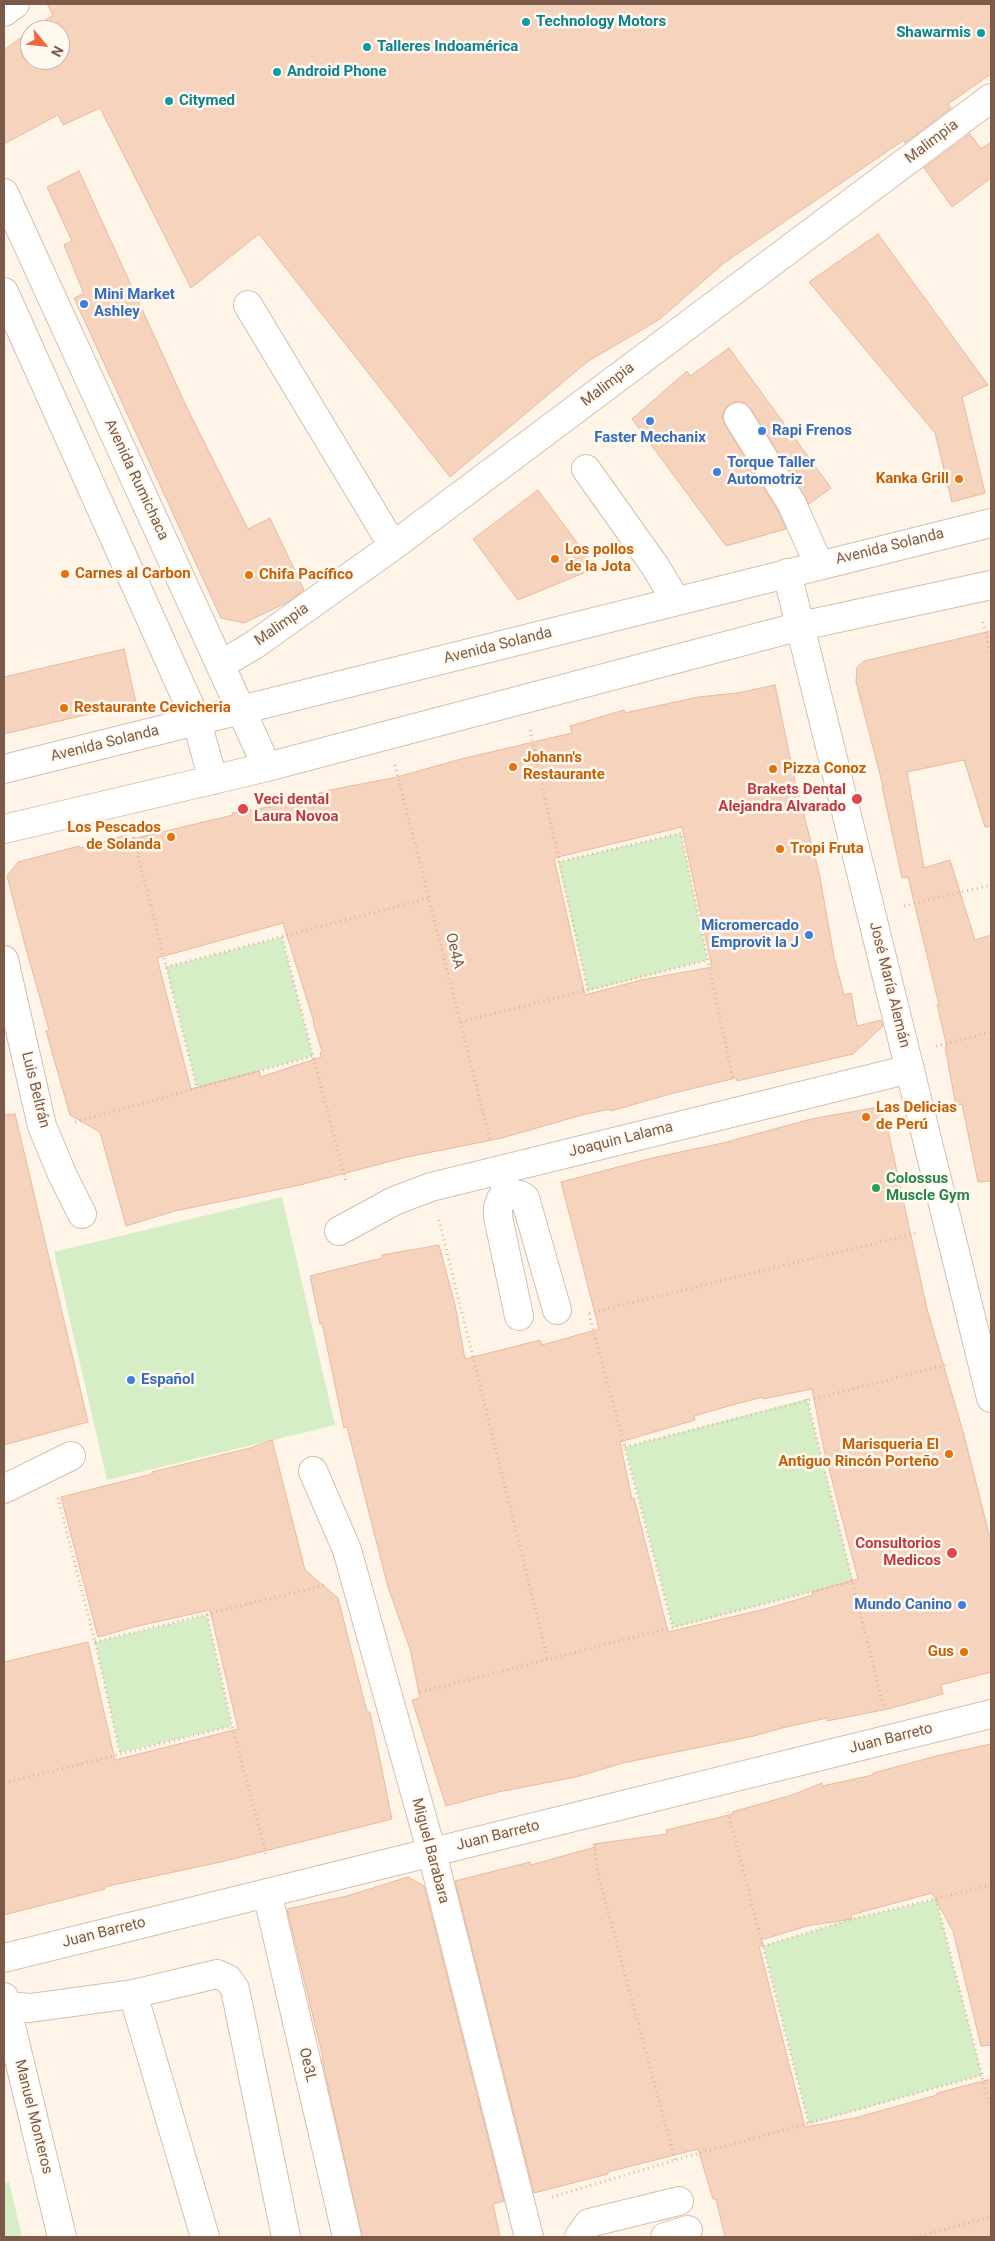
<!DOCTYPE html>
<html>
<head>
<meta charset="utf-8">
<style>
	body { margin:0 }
	#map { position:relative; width:995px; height:2241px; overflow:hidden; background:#fef5e8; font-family:Roboto,sans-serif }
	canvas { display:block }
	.frame { position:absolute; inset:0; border:5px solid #7b5a49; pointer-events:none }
	.north { position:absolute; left:20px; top:20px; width:50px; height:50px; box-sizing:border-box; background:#fff9f0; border:1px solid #cab9ad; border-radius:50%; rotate:118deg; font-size:14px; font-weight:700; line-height:20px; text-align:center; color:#7b5a49 }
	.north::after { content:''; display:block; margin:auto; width:18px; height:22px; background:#f16744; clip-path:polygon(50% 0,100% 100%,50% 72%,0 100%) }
</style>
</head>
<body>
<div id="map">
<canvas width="995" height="2241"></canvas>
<div class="frame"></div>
<div class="north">N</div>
</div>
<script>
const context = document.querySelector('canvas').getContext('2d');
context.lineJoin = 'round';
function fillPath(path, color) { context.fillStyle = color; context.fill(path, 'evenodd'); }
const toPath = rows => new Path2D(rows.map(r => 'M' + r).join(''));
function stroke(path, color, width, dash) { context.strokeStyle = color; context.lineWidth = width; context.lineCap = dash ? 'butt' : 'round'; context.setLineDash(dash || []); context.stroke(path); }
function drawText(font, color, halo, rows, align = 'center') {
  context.font = font + ' Roboto,sans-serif'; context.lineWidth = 5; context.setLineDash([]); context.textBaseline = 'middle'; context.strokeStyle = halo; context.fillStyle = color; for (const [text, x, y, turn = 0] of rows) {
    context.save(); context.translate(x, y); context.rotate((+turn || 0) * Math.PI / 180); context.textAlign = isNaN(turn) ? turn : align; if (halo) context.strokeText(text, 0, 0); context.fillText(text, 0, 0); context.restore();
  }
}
const green = toPath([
	[681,833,708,960,588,991,558,862],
	[282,937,313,1056,197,1088,166,967],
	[282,1197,335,1425,107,1480,54,1252],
	[807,1399,853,1581,673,1628,625,1447],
	[207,1615,232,1726,120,1753,95,1642],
	[936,1899,982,2075,809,2124,763,1946,852,1919],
	[9,2182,22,2237,4,2237,4,2183]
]);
const building = toPath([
	[47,4,991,4,991,74,948,104,951,108,905,143,904,140,724,263,660,319,587,362,450,477,259,234,191,288,100,108,63,125,58,115,4,144,4,50,30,31,30,60,60,60,60,30,32,30,53,15,47,4],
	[970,134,981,149,991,142,991,178,952,207,924,168,970,134],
	[79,171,188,410,248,529,270,518,304,590,286,603,244,623,221,618,74,298,84,294,64,245,72,241,47,187,79,171],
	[878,234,988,385,962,397,985,493,952,502,935,433,809,282,878,234],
	[729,348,831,488,809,504,751,409,745,403,737,401,730,404,724,410,722,418,725,425,778,511,786,529,726,546,632,419,687,371,690,376,729,348],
	[538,490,596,568,518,600,473,539,538,490],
	[991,631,991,826,985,827,964,760,907,772,924,868,950,860,975,940,991,935,991,1181,978,1182,962,1104,956,1106,945,1047,947,1047,937,1005,939,1005,908,877,902,878,882,786,883,786,856,682,857,667,864,661,991,631],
	[124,649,136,703,4,734,4,677,124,649],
	[775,685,795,781,819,872,834,957,844,995,851,993,857,1026,881,1020,883,1026,853,1054,737,1081,736,1078,670,1094,611,1111,610,1109,582,1115,502,1138,407,1157,300,1185,175,1211,126,1226,100,1132,70,1115,46,1031,49,1030,25,945,7,876,18,862,79,846,80,848,127,835,128,840,233,815,232,813,275,806,330,790,397,777,461,759,572,733,570,726,624,710,625,713,698,697,737,693,775,685],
	[682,827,712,967,641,980,585,995,554,858,682,827],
	[283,923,314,1022,313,1022,322,1052,320,1053,321,1057,261,1077,259,1071,191,1089,157,958,283,923],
	[873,1108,885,1117,927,1309,964,1435,991,1542,991,1672,941,1685,943,1694,888,1709,827,1721,827,1718,782,1728,754,1736,623,1763,576,1777,498,1792,446,1806,412,1700,420,1698,410,1649,388,1587,347,1427,344,1428,322,1323,320,1324,310,1276,382,1258,382,1255,439,1245,455,1305,465,1359,540,1340,542,1345,599,1329,561,1182,652,1158,723,1143,811,1119,873,1108],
	[812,1389,824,1450,858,1579,812,1592,813,1595,765,1609,668,1632,634,1498,632,1499,620,1442,695,1420,694,1416,732,1405,763,1397,763,1399,812,1389],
	[15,1114,88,1422,4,1445,4,1115,15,1114],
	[272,1440,305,1570,338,1598,367,1712,370,1712,392,1819,225,1861,104,1887,105,1889,4,1915,4,1662,88,1642,115,1760,238,1729,210,1610,138,1626,98,1637,61,1497,152,1474,152,1472,250,1448,272,1440],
	[991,1744,991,2045,981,2046,953,1931,932,1893,851,1915,852,1919,807,1926,761,1940,763,1946,759,1946,805,2127,855,2118,937,2095,937,2093,991,2079,991,2237,725,2237,716,2199,713,2199,698,2149,608,2172,608,2174,534,2193,455,1881,530,1862,531,1865,595,1847,594,1844,667,1834,666,1830,733,1814,732,1812,792,1795,822,1783,822,1786,873,1775,873,1773,940,1755,991,1744],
	[408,1877,424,1886,504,2201,493,2204,500,2237,362,2237,322,2059,323,2058,287,1909,347,1896,408,1877]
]);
const path = toPath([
	[983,622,991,657],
	[530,730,588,991],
	[395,765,490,1140],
	[132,832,197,1088],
	[558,862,681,833,733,1079],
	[904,906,991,885],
	[282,937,346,1182],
	[166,967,429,898],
	[461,1022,708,960],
	[936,1046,991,1032],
	[75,1122,313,1056],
	[439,1220,548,1660],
	[589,1313,917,1233],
	[589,1314,673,1628],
	[807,1399,884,1709],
	[625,1447,950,1364],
	[58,1498,95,1642,120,1753],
	[207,1615,232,1726,267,1857],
	[95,1642,325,1585],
	[420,1692,853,1581],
	[4,1783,232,1726],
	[728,1812,809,2124],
	[594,1844,599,1878,675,2160],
	[936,1899,991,2111],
	[763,1946,852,1919,991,1885],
	[552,2197,675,2160,982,2075],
	[915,2237,991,2217]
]);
const minor = toPath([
	[4,12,15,4],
	[4,193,267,767],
	[4,292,197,722,213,780],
	[248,305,393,546],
	[738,417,792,504,819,565],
	[586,469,655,566,676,601],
	[787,573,991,1398],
	[220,665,254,645,393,546,991,98],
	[4,769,991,523],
	[4,829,267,767,801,626,991,585],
	[4,960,42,1126,62,1174,82,1214],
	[502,1170,507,1196,520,1195,525,1198,557,1310],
	[507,1196,501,1199,498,1208,498,1217,519,1316],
	[339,1231,394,1201,431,1187,910,1069],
	[313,1471,347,1550,432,1853,529,2237],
	[4,1489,71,1456],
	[261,1895,270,1905,347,2237],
	[4,1958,991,1714],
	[133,1994,205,2237],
	[4,1997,62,2237],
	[6,2006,30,2008,133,1994,217,1974,228,1979,235,1989,286,2237],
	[579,2237,589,2223,679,2201],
	[665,2237,688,2230]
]);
const markers = [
	[526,22,5,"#0f9aa8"],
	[981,33,5,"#0f9aa8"],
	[367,47,5,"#0f9aa8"],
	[277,72,5,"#0f9aa8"],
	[169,101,5,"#0f9aa8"],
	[84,304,5,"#3f7fe0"],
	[650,421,5,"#3f7fe0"],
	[762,431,5,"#3f7fe0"],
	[717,472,5,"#3f7fe0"],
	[959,479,5,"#e8710a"],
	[555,559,5,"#e8710a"],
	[65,574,5,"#e8710a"],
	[249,575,5,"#e8710a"],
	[64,708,5,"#e8710a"],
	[513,767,5,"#e8710a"],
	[773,769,5,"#e8710a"],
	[857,799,6,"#e0444e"],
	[243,809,6,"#e0444e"],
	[171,837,5,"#e8710a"],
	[780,849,5,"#e8710a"],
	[809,935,5,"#3f7fe0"],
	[866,1117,5,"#e8710a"],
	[876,1188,5,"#2e9e5b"],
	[131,1380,5,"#3f7fe0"],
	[949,1454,5,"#e8710a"],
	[952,1553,6,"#e0444e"],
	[962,1605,5,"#3f7fe0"],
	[964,1652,5,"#e8710a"]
];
const cultureNames = [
	["Technology Motors",536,22],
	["Shawarmis",971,33,"right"],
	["Talleres Indoamérica",377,47],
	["Android Phone",287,72],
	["Citymed",179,101]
];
const streetNames = [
	["Malimpia",932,142,-37],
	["Malimpia",608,385,-37],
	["Avenida Rumichaca",136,480,65],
	["Avenida Solanda",890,547,-14],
	["Malimpia",282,625,-35],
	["Avenida Solanda",498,646,-14],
	["Avenida Solanda",105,744,-14],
	["Oe4A",454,951,76],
	["José María Alemán",889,985,76],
	["Luis Beltrán",35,1090,76],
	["Joaquin Lalama",621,1140,-14],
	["Juan Barreto",891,1739,-14],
	["Juan Barreto",498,1836,-14],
	["Miguel Barabara",430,1851,75],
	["Juan Barreto",104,1933,-14],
	["Oe3L",307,2065,77],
	["Manuel Monteros",33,2117,76]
];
const shopNames = [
	["Mini Market",94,295],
	["Ashley",94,312],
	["Rapi Frenos",772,431],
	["Faster Mechanix",650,438,"center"],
	["Torque Taller",727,463],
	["Automotriz",727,480],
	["Micromercado",799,926,"right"],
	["Emprovit la J",799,943,"right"],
	["Español",141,1380],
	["Mundo Canino",952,1605,"right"]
];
const foodNames = [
	["Kanka Grill",949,479,"right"],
	["Los pollos",565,550],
	["de la Jota",565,567],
	["Carnes al Carbon",75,574],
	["Chifa Pacífico",259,575],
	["Restaurante Cevicheria",74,708],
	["Johann's",523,758],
	["Restaurante",523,775],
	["Pizza Conoz",783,769],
	["Los Pescados",161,828,"right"],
	["de Solanda",161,845,"right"],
	["Tropi Fruta",790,849],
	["Las Delicias",876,1108],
	["de Perú",876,1125],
	["Marisqueria El",939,1445,"right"],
	["Antiguo Rincón Porteño",939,1462,"right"],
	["Gus",954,1652,"right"]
];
const healthNames = [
	["Brakets Dental",846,790],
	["Alejandra Alvarado",846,807],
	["Veci dental",254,800,"left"],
	["Laura Novoa",254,817,"left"],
	["Consultorios",941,1544],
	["Medicos",941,1561]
];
const leisureNames = [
	["Colossus",886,1179],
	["Muscle Gym",886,1196]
];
fillPath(green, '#d6eec5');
fillPath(building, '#f6d3bd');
stroke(building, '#eab89c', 1);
stroke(minor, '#d4beaf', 30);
stroke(path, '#dcb5a0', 3, [1, 4]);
stroke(minor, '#fff', 28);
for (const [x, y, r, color] of markers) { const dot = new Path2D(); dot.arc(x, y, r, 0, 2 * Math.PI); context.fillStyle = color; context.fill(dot); stroke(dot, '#fff9f0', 2); }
drawText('bold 15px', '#0d838f', '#fff9f0', cultureNames, 'left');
drawText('15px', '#7b5a49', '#fff9f0', streetNames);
drawText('bold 15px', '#366cbe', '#fff9f0', shopNames, 'left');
drawText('bold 15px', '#c56008', '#fff9f0', foodNames, 'left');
drawText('bold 15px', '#be3a42', '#fff9f0', healthNames, 'right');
drawText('bold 15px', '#27864d', '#fff9f0', leisureNames, 'left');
</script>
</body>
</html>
